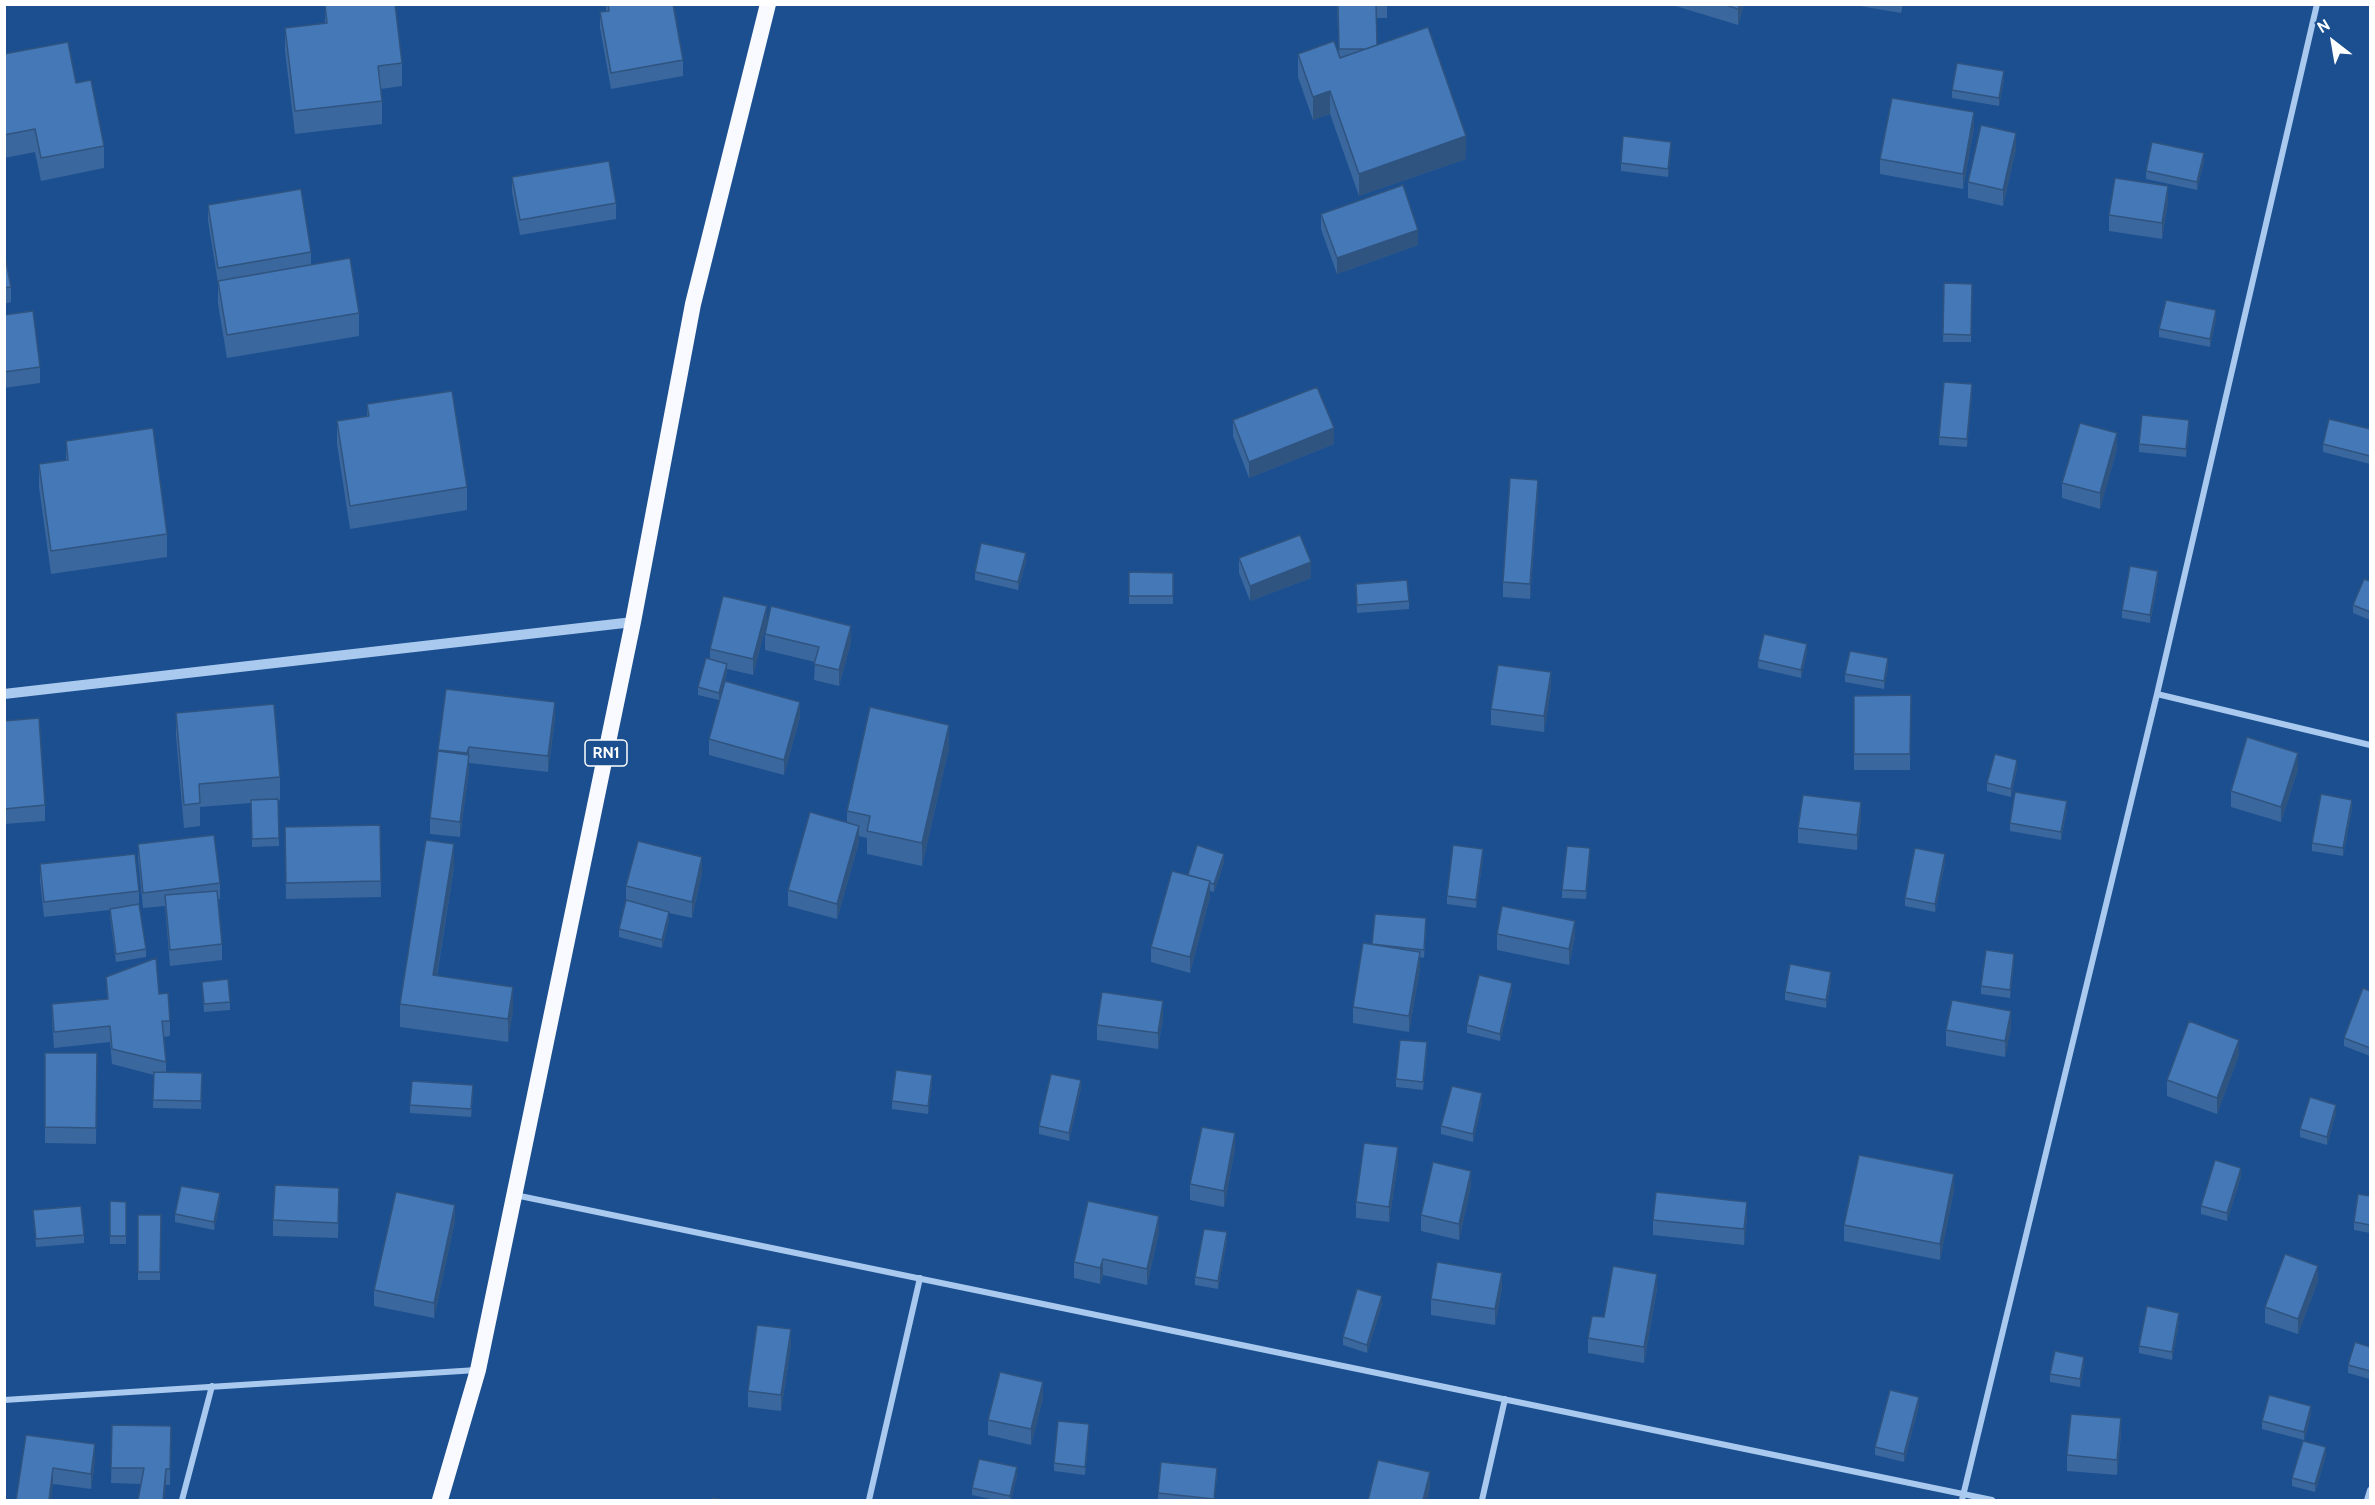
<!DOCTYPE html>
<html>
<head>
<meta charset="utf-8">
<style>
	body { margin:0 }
	#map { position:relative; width:2375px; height:1505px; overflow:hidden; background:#1b4f8f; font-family:Cabin,sans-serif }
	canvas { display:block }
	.frame { position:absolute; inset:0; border:6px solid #fff; pointer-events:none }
	.north { position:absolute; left:2303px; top:12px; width:60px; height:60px; -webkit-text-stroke:4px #1b4f8f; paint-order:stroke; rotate:329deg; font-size:16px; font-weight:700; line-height:24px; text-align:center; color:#fff }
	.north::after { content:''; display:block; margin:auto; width:21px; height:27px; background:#fff; clip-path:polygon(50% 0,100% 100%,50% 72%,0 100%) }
</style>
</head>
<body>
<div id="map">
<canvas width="2375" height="1505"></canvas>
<div class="frame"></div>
<div class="north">N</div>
</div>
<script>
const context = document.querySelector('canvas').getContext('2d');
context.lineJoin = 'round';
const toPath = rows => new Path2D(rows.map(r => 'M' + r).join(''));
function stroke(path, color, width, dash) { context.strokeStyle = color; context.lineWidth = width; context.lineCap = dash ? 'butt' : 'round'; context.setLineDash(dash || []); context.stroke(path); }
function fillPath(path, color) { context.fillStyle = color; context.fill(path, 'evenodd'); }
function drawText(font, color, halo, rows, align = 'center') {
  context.font = font + ' Cabin,sans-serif'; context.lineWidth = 5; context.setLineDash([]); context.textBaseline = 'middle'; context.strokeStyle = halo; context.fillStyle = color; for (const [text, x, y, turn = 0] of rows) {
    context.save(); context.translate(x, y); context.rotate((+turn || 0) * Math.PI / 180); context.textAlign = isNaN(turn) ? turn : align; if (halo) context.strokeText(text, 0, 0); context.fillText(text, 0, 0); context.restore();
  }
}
const minor = toPath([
	[2157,694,2370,745],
	[515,1195,1992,1500],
	[4,1400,477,1370],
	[182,1500,212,1386],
	[869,1500,920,1278],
	[1482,1500,1505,1399],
	[1962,1500,2157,694,2317,4],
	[2367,1500,2370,1490]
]);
const tertiary = toPath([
	[4,694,633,622]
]);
const trunk = toPath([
	[440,1500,478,1370,633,622,693,304,768,4]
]);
const wall = toPath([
	[325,4,402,63,402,86,381,89,382,101,382,124,295,134,285,51,285,28,325,24],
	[606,4,673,4,683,60,683,76,611,89,600,28,600,12,606,11],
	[1337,4,1387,4,1387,18,1376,18,1377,45,1466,159,1359,196,1330,114,1313,120,1298,77,1298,54,1339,56],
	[1669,4,1744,4,1738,25],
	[1860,4,1903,4,1901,13,1860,6],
	[4,54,76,83,104,146,104,168,41,181,35,152,4,158],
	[2004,79,1999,106,1952,98,1952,90],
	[1974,128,1963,189,1880,174,1880,159],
	[2016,149,2003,206,1968,198,1968,182],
	[1671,150,1668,177,1621,171,1621,163],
	[2204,161,2197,190,2146,179,2146,171],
	[512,177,616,203,616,219,520,235,512,192],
	[2168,202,2162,239,2109,231,2109,215],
	[208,205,311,252,311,265,359,313,359,336,227,358,218,304,218,283,208,221],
	[1321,214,1418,245,1337,274,1321,229],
	[4,252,11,287,11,302,4,304],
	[1944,283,1972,284,1971,342,1943,342],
	[4,315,40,367,40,383,4,388],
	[2216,318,2210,347,2159,337,2159,329],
	[1972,392,1967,447,1939,445,1939,437],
	[367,404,467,487,467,510,350,529,337,444,337,421,367,416],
	[1233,420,1334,444,1249,478,1233,436],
	[2189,428,2186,457,2139,452,2139,444],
	[2370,429,2370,464,2323,452,2323,444],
	[66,441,167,534,167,557,51,574,39,487,39,464,66,460],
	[2117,449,2100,509,2062,498,2062,483],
	[1538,495,1530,599,1503,597,1503,582],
	[1239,558,1311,578,1250,601,1239,573],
	[1026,561,1018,590,975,580,975,572],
	[1129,572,1173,573,1173,604,1129,604],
	[2158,579,2150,623,2122,618,2122,610],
	[2370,581,2370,620,2353,613,2353,605],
	[1356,584,1409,601,1409,609,1357,613],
	[767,622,753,675,727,669,727,672,719,700,698,695,698,687,710,659,710,649],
	[765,634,851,642,839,686,814,680,815,662,765,650],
	[1807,652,1801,678,1758,668,1758,660],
	[1888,666,1884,689,1845,682,1845,674],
	[1551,688,1544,732,1491,725,1491,709],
	[446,689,555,717,548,772,469,763,469,770,460,837,430,834,430,818],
	[1911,695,1910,770,1854,770,1854,696],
	[176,713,280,777,280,800,278,801,279,846,252,847,251,803,200,807,200,826,184,828,176,736],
	[800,717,784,775,709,755,709,739],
	[4,721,45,805,45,821,4,824],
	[949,748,922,866,867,854,867,838,859,836,859,842,837,919,788,906,788,890,847,823,847,811],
	[2017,768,2011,797,1987,791,1987,783],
	[2298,769,2281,822,2231,807,2231,791],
	[2352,808,2343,856,2312,851,2312,843],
	[2067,809,2061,840,2010,831,2010,823],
	[1861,817,1857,850,1798,843,1798,828],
	[380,825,381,897,286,899,285,827],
	[138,844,220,883,220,899,218,899,222,944,222,960,170,966,165,906,143,908,138,859],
	[1590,856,1586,899,1562,898,1562,890],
	[1483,857,1476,908,1447,904,1447,896],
	[1224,862,1214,892,1210,891,1210,897,1190,973,1151,962,1151,947],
	[1945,862,1935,912,1905,906,1905,898],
	[40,864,139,891,139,904,146,949,146,957,116,962,110,917,110,910,44,917,40,880],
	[454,867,437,976,513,1010,508,1042,400,1027,400,1004],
	[702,873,692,918,669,913,669,920,662,948,619,937,619,929,626,900,626,886],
	[1426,926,1424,958,1420,957,1420,968,1409,1032,1353,1023,1353,1007,1372,944],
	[1497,934,1575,936,1569,965,1497,950],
	[2014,962,2010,998,1981,994,1981,986],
	[106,977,159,994,170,1021,170,1036,164,1037,166,1062,166,1073,202,1073,201,1109,153,1108,154,1075,112,1064,110,1042,54,1048,52,1020,52,1004,107,999],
	[1831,980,1826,1008,1785,1000,1785,992],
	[202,982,230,1002,230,1010,204,1012],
	[1512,991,1500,1041,1467,1033,1467,1025],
	[2370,991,2370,1056,2344,1046,2344,1038],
	[1163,1017,1158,1049,1097,1040,1097,1025],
	[2011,1027,2005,1057,1946,1046,1946,1030],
	[1427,1050,1423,1090,1396,1087,1396,1079],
	[45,1053,97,1053,96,1144,45,1143],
	[2239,1055,2217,1114,2167,1096,2167,1080],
	[932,1083,928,1114,892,1109,892,1101],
	[1081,1088,1069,1141,1039,1134,1039,1126],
	[473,1093,471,1117,410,1113,410,1105],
	[1482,1101,1473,1142,1441,1134,1441,1126],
	[2336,1113,2327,1145,2300,1137,2300,1129],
	[1235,1149,1224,1207,1190,1200,1190,1184],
	[1398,1163,1389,1222,1356,1218,1356,1202],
	[2241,1176,2227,1221,2201,1214,2201,1206],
	[1471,1186,1459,1240,1421,1231,1421,1215],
	[1954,1190,1940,1260,1844,1241,1844,1225],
	[2370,1196,2370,1233,2354,1230,2354,1222],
	[110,1201,126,1202,126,1244,110,1244],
	[220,1201,214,1230,175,1222,175,1214],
	[339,1204,338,1238,273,1236,273,1220],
	[33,1210,84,1235,84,1243,36,1247],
	[138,1215,161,1215,160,1280,138,1280],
	[1747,1218,1744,1245,1653,1235,1653,1220],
	[455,1221,434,1318,374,1306,374,1290],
	[1159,1232,1147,1285,1103,1275,1100,1284,1074,1278,1074,1262],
	[1227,1240,1218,1289,1195,1285,1195,1277],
	[2318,1281,2298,1334,2265,1323,2265,1307],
	[1502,1288,1495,1325,1431,1315,1431,1299],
	[1657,1289,1644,1363,1588,1353,1588,1338,1604,1317],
	[1382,1304,1367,1353,1343,1345,1343,1337],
	[2179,1321,2172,1360,2139,1353,2139,1346],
	[791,1345,781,1411,748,1407,748,1391],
	[2370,1347,2370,1379,2348,1373,2348,1365],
	[2084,1365,2080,1387,2050,1382,2050,1374],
	[1043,1398,1031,1445,988,1435,988,1420],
	[1919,1405,1904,1462,1875,1455,1875,1447],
	[2311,1414,2304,1440,2262,1429,2262,1421],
	[112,1425,171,1426,170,1485,111,1483],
	[1089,1432,1085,1475,1054,1471,1054,1463],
	[2121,1434,2117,1475,2067,1471,2067,1455],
	[26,1435,95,1460,91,1489,53,1484],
	[2326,1455,2315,1492,2292,1486,2292,1478],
	[1017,1475,1011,1500,995,1500,972,1495,972,1488],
	[1217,1476,1214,1500,1158,1500,1158,1493]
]);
const shadedWall = toPath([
	[1740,4,1744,4,1738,25,1738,9],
	[2004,71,2004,79,1999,106,1999,98],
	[1330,91,1330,114,1313,120,1313,97],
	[1974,112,1974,128,1963,189,1963,174],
	[2016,133,2016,149,2003,206,2003,190],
	[1466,136,1466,159,1359,196,1359,174],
	[1671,142,1671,150,1668,177,1668,169],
	[2204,153,2204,161,2197,190,2197,182],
	[2168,186,2168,202,2162,239,2162,223],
	[1418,230,1418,245,1337,274,1337,258],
	[2216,310,2216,318,2210,347,2210,339],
	[1972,384,1972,392,1967,447,1967,439],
	[2189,420,2189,428,2186,457,2186,449],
	[1334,428,1334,444,1249,478,1249,462],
	[2117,433,2117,449,2100,509,2100,493],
	[1538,480,1538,495,1530,599,1530,584],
	[1026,553,1026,561,1018,590,1018,582],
	[1311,562,1311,578,1250,601,1250,586],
	[2158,571,2158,579,2150,623,2150,615],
	[767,606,767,622,753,675,753,659],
	[851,626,851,642,839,686,839,670],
	[1807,644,1807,652,1801,678,1801,670],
	[1888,658,1888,666,1884,689,1884,681],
	[727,664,727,672,719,700,719,693],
	[1551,672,1551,688,1544,732,1544,716],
	[555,702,555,717,548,772,548,756],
	[800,702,800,717,784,775,784,760],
	[949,725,949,748,922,866,922,843],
	[469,747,469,770,460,837,460,822,467,767,467,753],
	[2298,753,2298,769,2281,822,2281,807],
	[2017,760,2017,768,2011,797,2011,789],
	[2352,800,2352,808,2343,856,2343,848],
	[2067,801,2067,809,2061,840,2061,832],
	[1861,802,1861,817,1857,850,1857,835],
	[859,826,859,842,837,919,837,904],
	[454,844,454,867,433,998,433,975],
	[1590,848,1590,856,1586,899,1586,891],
	[1483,849,1483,857,1476,908,1476,900],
	[1224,854,1224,862,1214,892,1214,884],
	[1945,854,1945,862,1935,912,1935,904],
	[702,857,702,873,692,918,692,902],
	[1210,881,1210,897,1190,973,1190,957],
	[669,912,669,920,662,948,662,940],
	[1575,921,1575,936,1569,965,1569,949],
	[1420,952,1420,968,1409,1032,1409,1016],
	[2014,954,2014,962,2010,998,2010,990],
	[1831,972,1831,980,1826,1008,1826,1000],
	[1512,983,1512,991,1500,1041,1500,1034],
	[513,987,513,1010,508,1042,508,1019],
	[1163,1001,1163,1017,1158,1049,1158,1033],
	[2011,1011,2011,1027,2005,1057,2005,1041],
	[2239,1040,2239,1055,2217,1114,2217,1098],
	[932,1075,932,1083,928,1114,928,1106],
	[1081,1080,1081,1088,1069,1141,1069,1133],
	[1482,1093,1482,1101,1473,1142,1473,1134],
	[2336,1105,2336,1113,2327,1145,2327,1137],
	[1235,1133,1235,1149,1224,1207,1224,1191],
	[1398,1147,1398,1163,1389,1222,1389,1207],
	[2241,1168,2241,1176,2227,1221,2227,1213],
	[1471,1171,1471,1186,1459,1240,1459,1224],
	[1954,1174,1954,1190,1940,1260,1940,1244],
	[220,1193,220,1201,214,1230,214,1222],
	[1747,1202,1747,1218,1744,1245,1744,1229],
	[455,1205,455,1221,434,1318,434,1303],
	[1159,1216,1159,1232,1147,1285,1147,1269],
	[1227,1232,1227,1240,1218,1289,1218,1281],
	[1103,1259,1103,1275,1100,1284,1100,1268],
	[2318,1266,2318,1281,2298,1334,2298,1319],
	[1502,1273,1502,1288,1495,1325,1495,1309],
	[1657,1274,1657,1289,1644,1363,1644,1347],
	[1382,1296,1382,1304,1367,1353,1367,1345],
	[2179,1313,2179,1321,2172,1360,2172,1352],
	[791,1329,791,1345,781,1411,781,1395],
	[2084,1357,2084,1365,2080,1387,2080,1379],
	[1043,1382,1043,1398,1031,1445,1031,1429],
	[1919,1397,1919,1405,1904,1462,1904,1454],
	[2311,1406,2311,1414,2304,1440,2304,1432],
	[2121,1418,2121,1434,2117,1475,2117,1460],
	[1089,1424,1089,1432,1085,1475,1085,1467],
	[95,1444,95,1460,91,1489,91,1474],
	[2326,1447,2326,1455,2315,1492,2315,1484],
	[1017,1467,1017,1475,1011,1500,1010,1500,1010,1496],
	[53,1468,53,1484,51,1500,49,1500],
	[166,1469,166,1484,164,1500,163,1500],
	[1430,1472,1430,1488,1427,1500,1423,1500]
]);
const building = toPath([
	[325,4,395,4,402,63,378,66,382,101,295,111,285,28,327,23,325,4],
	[608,4,673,4,683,60,611,73,600,12,609,11,608,4],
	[1338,4,1376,4,1377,45,1366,49,1339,49,1338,4],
	[1723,4,1740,4,1738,9,1723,4],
	[1428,27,1466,136,1359,174,1330,91,1313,97,1298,54,1334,41,1340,58,1428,27],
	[68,42,76,83,91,80,104,146,41,158,35,129,4,135,4,54,68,42],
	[1957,63,2004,71,1999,98,1952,90,1957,63],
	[1892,98,1974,112,1963,174,1880,159,1892,98],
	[1981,125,2016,133,2003,190,1968,182,1981,125],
	[1623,136,1671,142,1668,169,1621,163,1623,136],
	[2152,142,2204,153,2197,182,2146,171,2152,142],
	[609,161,616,203,520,220,512,177,609,161],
	[2115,178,2168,186,2162,223,2109,215,2115,178],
	[1403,185,1418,230,1337,258,1321,214,1403,185],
	[301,189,311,252,218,268,208,205,301,189],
	[4,252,11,287,4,288,4,252],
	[350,258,359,313,227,335,218,281,350,258],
	[1944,283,1972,284,1971,335,1943,334,1944,283],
	[2166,300,2216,310,2210,339,2159,329,2166,300],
	[33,311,40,367,4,372,4,315,33,311],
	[1944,382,1972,384,1967,439,1939,437,1944,382],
	[1317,387,1334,428,1249,462,1233,420,1317,387],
	[452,391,467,487,350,506,337,421,369,416,367,404,452,391],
	[2142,415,2189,420,2186,449,2139,444,2142,415],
	[2329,419,2370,429,2370,456,2323,444,2329,419],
	[2080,423,2117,433,2100,493,2062,483,2080,423],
	[153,428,167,534,51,551,39,464,68,460,66,441,153,428],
	[1510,478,1538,480,1530,584,1503,582,1510,478],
	[1300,535,1311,562,1250,586,1239,558,1300,535],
	[981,543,1026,553,1018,582,975,572,981,543],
	[2130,566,2158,571,2150,615,2122,610,2130,566],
	[1129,572,1173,573,1173,596,1129,596,1129,572],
	[2364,579,2370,581,2370,612,2353,605,2364,579],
	[1407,580,1409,601,1357,605,1356,584,1407,580],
	[723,596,767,606,753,659,710,649,723,596],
	[771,606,851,626,839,670,814,664,819,647,765,634,771,606],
	[1764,634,1807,644,1801,670,1758,660,1764,634],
	[1850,651,1888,658,1884,681,1845,674,1850,651],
	[706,658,727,664,719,693,698,687,706,658],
	[1498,665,1551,672,1544,716,1491,709,1498,665],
	[725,681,800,702,784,760,709,739,725,681],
	[446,689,555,702,548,756,469,747,467,753,438,750,446,689],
	[1911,695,1910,754,1854,754,1854,696,1911,695],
	[274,704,280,777,199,784,200,803,184,805,176,713,274,704],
	[870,707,949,725,922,843,867,831,870,816,847,811,870,707],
	[39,718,45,805,4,809,4,721,39,718],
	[2247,737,2298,753,2281,807,2231,791,2247,737],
	[438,751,469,755,460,822,430,818,438,751],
	[1995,754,2017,760,2011,789,1987,783,1995,754],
	[2015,792,2067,801,2061,832,2010,823,2015,792],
	[2321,794,2352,800,2343,848,2312,843,2321,794],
	[1803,795,1861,802,1857,835,1798,828,1803,795],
	[278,799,279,838,252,839,251,800,278,799],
	[810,812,859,826,837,904,788,890,810,812],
	[380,825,381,881,286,883,285,827,380,825],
	[214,835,220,883,143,893,138,844,214,835],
	[426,840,454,844,433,975,513,987,508,1019,400,1004,426,840],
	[638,841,702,857,692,902,626,886,638,841],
	[1197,845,1224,854,1214,884,1210,883,1210,881,1188,875,1197,845],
	[1453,845,1483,849,1476,900,1447,896,1453,845],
	[1567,846,1590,848,1586,891,1562,890,1567,846],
	[1915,848,1945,854,1935,904,1905,898,1915,848],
	[135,854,139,891,44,902,40,864,135,854],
	[1172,871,1210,881,1190,957,1151,947,1172,871],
	[217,891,222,944,170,950,165,895,217,891],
	[626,900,669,912,662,940,619,929,626,900],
	[139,904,146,949,116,954,110,909,139,904],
	[1502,906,1575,921,1569,949,1497,934,1502,906],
	[1375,914,1426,918,1424,950,1372,944,1375,914],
	[1363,943,1420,952,1409,1016,1353,1007,1363,943],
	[1986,950,2014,954,2010,990,1981,986,1986,950],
	[156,958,159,994,168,993,170,1021,162,1021,166,1062,112,1049,110,1026,54,1032,52,1004,108,999,106,977,156,958],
	[1790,964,1831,972,1826,1000,1785,992,1790,964],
	[1479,975,1512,983,1500,1034,1467,1025,1479,975],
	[228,979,230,1002,204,1004,202,982,228,979],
	[2363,988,2370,991,2370,1048,2344,1038,2363,988],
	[1102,992,1163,1001,1158,1033,1097,1025,1102,992],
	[1952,1000,2011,1011,2005,1041,1946,1030,1952,1000],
	[2189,1021,2239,1040,2217,1098,2167,1080,2189,1021],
	[1400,1040,1427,1042,1423,1082,1396,1079,1400,1040],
	[45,1053,97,1053,96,1128,45,1127,45,1053],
	[896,1070,932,1075,928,1106,892,1101,896,1070],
	[154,1072,202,1073,201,1101,153,1100,154,1072],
	[1051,1074,1081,1080,1069,1133,1039,1126,1051,1074],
	[412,1081,473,1085,471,1109,410,1105,412,1081],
	[1452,1086,1482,1093,1473,1134,1441,1126,1452,1086],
	[2310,1097,2336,1105,2327,1137,2300,1129,2310,1097],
	[1202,1127,1235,1133,1224,1191,1190,1184,1202,1127],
	[1364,1143,1398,1147,1389,1207,1356,1202,1364,1143],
	[1859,1155,1954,1174,1940,1244,1844,1225,1859,1155],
	[2215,1160,2241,1168,2227,1213,2201,1206,2215,1160],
	[1433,1162,1471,1171,1459,1224,1421,1215,1433,1162],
	[275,1185,339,1188,338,1223,273,1220,275,1185],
	[181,1186,220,1193,214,1222,175,1214,181,1186],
	[396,1192,455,1205,434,1303,374,1290,396,1192],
	[1656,1192,1747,1202,1744,1229,1653,1220,1656,1192],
	[2358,1194,2370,1196,2370,1225,2354,1222,2358,1194],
	[110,1201,126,1202,126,1236,110,1236,110,1201],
	[1088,1201,1159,1216,1147,1269,1103,1259,1100,1268,1074,1262,1088,1201],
	[81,1206,84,1235,36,1239,33,1210,81,1206],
	[138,1215,161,1215,160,1272,138,1272,138,1215],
	[1204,1229,1227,1232,1218,1281,1195,1277,1204,1229],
	[2285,1254,2318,1266,2298,1319,2265,1307,2285,1254],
	[1437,1262,1502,1273,1495,1309,1431,1299,1437,1262],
	[1613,1266,1657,1274,1644,1347,1588,1338,1592,1316,1604,1317,1613,1266],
	[1357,1289,1382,1296,1367,1345,1343,1337,1357,1289],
	[2147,1306,2179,1313,2172,1352,2139,1346,2147,1306],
	[757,1325,791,1329,781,1395,748,1391,757,1325],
	[2355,1342,2370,1347,2370,1371,2348,1365,2355,1342],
	[2055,1351,2084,1357,2080,1379,2050,1374,2055,1351],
	[1000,1372,1043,1382,1031,1429,988,1420,1000,1372],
	[1890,1390,1919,1397,1904,1454,1875,1447,1890,1390],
	[2269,1395,2311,1406,2304,1432,2262,1421,2269,1395],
	[2071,1414,2121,1418,2117,1460,2067,1455,2071,1414],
	[1058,1421,1089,1424,1085,1467,1054,1463,1058,1421],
	[112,1425,171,1426,170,1469,166,1469,163,1500,138,1500,144,1468,111,1468,112,1425],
	[26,1435,95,1444,91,1474,53,1468,49,1500,16,1500,26,1435],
	[2303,1441,2326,1447,2315,1484,2292,1478,2303,1441],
	[979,1459,1017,1467,1010,1496,972,1488,979,1459],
	[1378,1460,1430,1472,1423,1500,1368,1500,1378,1460],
	[1161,1462,1217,1468,1214,1499,1158,1493,1161,1462],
	[713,1498,722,1500,713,1500,713,1498]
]);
const shields = [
	[606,753,42]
];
const shieldNames = [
	["RN1",606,753]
];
stroke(minor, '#a9c9ee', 6);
stroke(tertiary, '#a9c9ee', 10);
stroke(trunk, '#f8faff', 16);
fillPath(wall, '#3a679d');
fillPath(shadedWall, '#305480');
fillPath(building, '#4478b7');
stroke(building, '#305480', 1.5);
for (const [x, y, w] of shields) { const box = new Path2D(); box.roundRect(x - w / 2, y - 13, w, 26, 4.5); context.fillStyle = '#1b4f8f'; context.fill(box); stroke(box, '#fff', 1.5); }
drawText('bold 16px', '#fff', null, shieldNames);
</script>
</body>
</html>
